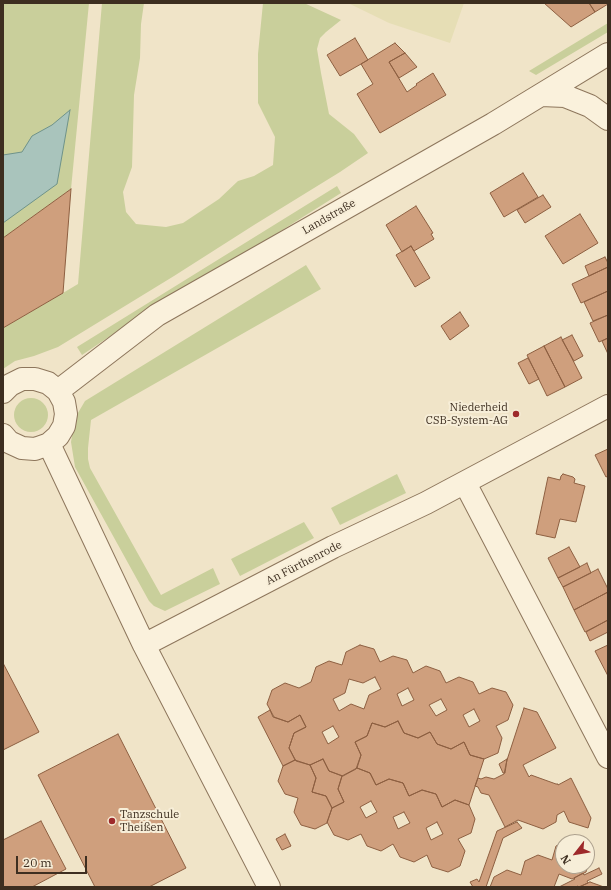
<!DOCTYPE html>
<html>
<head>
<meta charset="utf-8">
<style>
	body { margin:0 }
	#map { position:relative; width:611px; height:890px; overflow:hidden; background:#f0e4c8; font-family:"IBM Plex Serif",serif }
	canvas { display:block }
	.frame { position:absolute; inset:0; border:4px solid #3d2e20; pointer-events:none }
	.north { position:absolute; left:555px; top:834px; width:40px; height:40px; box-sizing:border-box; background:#f7eed8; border:1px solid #ada18e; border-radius:50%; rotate:239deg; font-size:11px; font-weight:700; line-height:16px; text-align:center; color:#3d2e20 }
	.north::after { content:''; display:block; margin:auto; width:14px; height:18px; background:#9e2a2b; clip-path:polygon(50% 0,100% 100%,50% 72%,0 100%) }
	.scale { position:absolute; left:16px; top:856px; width:71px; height:18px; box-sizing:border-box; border:2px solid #3d2e20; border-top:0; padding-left:5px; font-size:12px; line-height:14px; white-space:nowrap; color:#3d2e20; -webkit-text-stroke:3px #f7eed8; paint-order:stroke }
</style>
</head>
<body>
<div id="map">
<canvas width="611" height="890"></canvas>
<div class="frame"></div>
<div class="north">N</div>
<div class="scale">20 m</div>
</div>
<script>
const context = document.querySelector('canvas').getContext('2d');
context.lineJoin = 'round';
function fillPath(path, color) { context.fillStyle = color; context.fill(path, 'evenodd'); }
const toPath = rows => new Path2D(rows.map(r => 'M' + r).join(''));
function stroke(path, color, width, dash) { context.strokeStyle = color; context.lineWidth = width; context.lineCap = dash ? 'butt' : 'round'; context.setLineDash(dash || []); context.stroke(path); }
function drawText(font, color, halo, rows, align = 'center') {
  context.font = font + ' "IBM Plex Serif",serif'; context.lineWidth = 4; context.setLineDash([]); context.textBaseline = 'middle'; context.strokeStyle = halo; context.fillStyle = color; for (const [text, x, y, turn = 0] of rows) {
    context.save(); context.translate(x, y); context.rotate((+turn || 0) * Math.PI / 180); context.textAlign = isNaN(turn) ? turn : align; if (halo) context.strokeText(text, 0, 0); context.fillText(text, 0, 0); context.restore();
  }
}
const farmland = toPath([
	[348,3,464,3,450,43,389,23]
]);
const green = toPath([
	[3,3,89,3,71,189,3,238],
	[102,3,144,3,141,24,140,58,134,95,132,167,123,192,126,212,136,224,166,227,183,223,219,199,238,181,254,176,273,165,275,137,258,103,258,54,263,3,304,3,341,20,326,32,320,38,317,49,321,73,329,114,354,134,368,153,340,172,254,225,174,276,58,347,34,356,15,361,3,369,3,328,63,293,78,284],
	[608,23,608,32,536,75,529,71],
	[337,186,341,193,222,268,161,302,82,355,77,347],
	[306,265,321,289,91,420,88,448,88,459,90,468,161,595,213,568,220,584,165,611,154,606,149,601,75,467,71,442,75,418,85,401],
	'14 415a17 17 0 1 1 34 0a17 17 0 1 1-34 0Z',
	[397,474,406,493,340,525,331,508],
	[304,522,314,538,240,576,231,559]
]);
const water = toPath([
	[70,110,57,184,3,223,3,155,22,152,32,136,52,125,70,110]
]);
const building = toPath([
	[544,3,589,3,595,12,571,27,544,3],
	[589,3,608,3,608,4,595,12,589,3],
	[355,38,368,60,340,76,327,55,355,38],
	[395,43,405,53,389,62,407,92,417,85,416,84,433,73,446,95,380,133,357,94,373,84,361,64,395,43],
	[405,53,417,67,399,78,389,62,405,53],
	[523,173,538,197,504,217,490,193,523,173],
	[71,189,63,293,3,328,3,238,71,189],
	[543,195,551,207,525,223,517,210,543,195],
	[416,206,433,233,431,234,434,239,414,251,411,246,402,252,386,225,416,206],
	[580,214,598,243,563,264,545,236,580,214],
	[411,246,430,278,415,287,396,255,411,246],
	[605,257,608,263,608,267,589,276,585,266,605,257],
	[608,267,608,291,581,303,572,284,608,267],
	[608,291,608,315,593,321,584,302,608,291],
	[460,312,469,326,450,340,441,326,460,312],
	[608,315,608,338,599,342,590,323,608,315],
	[572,335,583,356,574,361,562,340,572,335],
	[561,337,582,378,565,387,544,346,561,337],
	[608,338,608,354,602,341,608,338],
	[544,346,565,387,547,396,527,355,544,346],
	[528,358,539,379,529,384,518,363,528,358],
	[608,449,608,476,606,477,595,455,608,449],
	[563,474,573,477,575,479,574,483,585,486,576,522,560,519,555,538,536,534,548,477,560,480,561,476,563,474],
	[569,547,580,567,558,578,548,558,569,547],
	[587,563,591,573,563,587,558,578,587,563],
	[598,569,608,589,608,592,574,610,563,587,598,569],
	[608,592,608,620,585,632,574,610,608,592],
	[608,620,608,632,590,641,586,632,608,620],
	[360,645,374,649,380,662,393,656,407,660,413,673,426,666,440,671,446,683,459,677,473,682,479,694,492,688,506,692,513,705,508,720,496,726,502,738,498,753,484,759,470,755,464,742,451,749,437,744,430,732,418,738,404,733,398,721,385,727,372,723,367,736,355,742,361,755,356,769,343,776,329,771,323,759,310,765,296,761,289,748,294,733,306,727,300,715,288,722,274,717,267,704,272,690,285,683,299,688,311,682,316,667,329,661,342,665,346,652,360,645],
	[375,677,381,689,369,695,364,709,351,704,339,711,333,699,345,693,349,679,363,683,375,677],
	[408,688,414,700,402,706,397,694,408,688],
	[441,699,447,710,436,716,429,705,441,699],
	[474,709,480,721,469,727,463,715,474,709],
	[333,726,339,737,328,744,322,732,333,726],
	[608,645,608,676,595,651,608,645],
	[3,663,39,732,3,750,3,663],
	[524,708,537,712,556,748,523,765,529,777,531,775,556,784,558,784,558,785,571,778,591,818,588,828,569,822,564,811,557,815,556,822,543,829,518,820,505,827,489,795,481,793,478,787,475,786,478,778,481,779,486,777,494,779,504,774,507,760,524,708],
	[270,710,273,717,288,722,300,715,306,727,294,733,289,748,295,760,283,766,258,717,270,710],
	[398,721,404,733,418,738,430,732,437,744,451,749,464,742,470,755,484,759,469,805,455,800,442,807,436,794,422,790,409,796,403,783,389,779,376,785,370,773,357,768,361,755,355,742,367,736,372,723,385,727,398,721],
	[118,734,186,868,149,887,95,887,38,775,118,734],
	[323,759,329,771,342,776,338,789,344,802,332,808,326,796,312,792,316,778,310,765,323,759],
	[507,759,505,773,503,773,499,764,507,759],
	[295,760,310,765,316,778,312,792,326,796,332,808,327,823,315,829,301,825,294,812,298,798,285,794,278,781,283,766,295,760],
	[357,768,370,773,376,785,389,779,403,783,409,796,422,790,436,794,442,807,455,800,469,805,475,819,471,833,458,839,465,851,460,866,448,872,432,867,427,855,414,862,400,857,393,844,381,851,367,846,361,834,348,840,334,835,327,822,332,808,344,802,338,789,342,776,357,768],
	[371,801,377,812,366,818,360,807,371,801],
	[404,812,410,823,398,829,393,817,404,812],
	[437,822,443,834,431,840,426,828,437,822],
	[41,821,66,869,32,887,3,887,3,840,41,821],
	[517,822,522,828,503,838,486,887,473,887,470,882,477,879,479,882,497,831,517,822],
	[285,834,291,846,282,850,276,839,285,834],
	[563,843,563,866,587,866,587,852,590,858,586,872,572,879,559,874,554,887,490,887,494,877,507,870,521,875,525,861,538,855,552,860,556,846,563,843],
	[599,868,602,874,587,881,588,883,579,887,578,886,575,887,559,887,575,879,574,878,583,873,584,875,599,868],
	[590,882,604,887,579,887,590,882]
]);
const minor = toPath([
	[541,95,565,96,590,106,608,119],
	[58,391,157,315,493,124,608,54],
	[3,392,10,385,22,379,35,379,48,383,58,391,64,402,66,414,64,426,58,436,49,444,35,449,22,448,9,442,3,435],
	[49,444,144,645,269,887],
	[465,483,608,757],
	[144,645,333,547,426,503,608,406]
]);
const markers = [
	[516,414,4,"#9e2a2b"],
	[112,821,4,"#9e2a2b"]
];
const streetNames = [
	["Landstraße",329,217,-30],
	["An Fürthenrode",304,563,-27]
];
const poiNames = [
	["Niederheid",508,408],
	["CSB-System-AG",508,421],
	["Tanzschule",120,815,"left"],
	["Theißen",120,828,"left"]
];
fillPath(farmland, '#e6deb5');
fillPath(green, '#c9cf9b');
fillPath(water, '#a9c4bc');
stroke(water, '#6f938a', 1);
fillPath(building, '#cf9f7d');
stroke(building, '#8d5f41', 1);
stroke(minor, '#8d765c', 24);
stroke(minor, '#faf1dc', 22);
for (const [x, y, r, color] of markers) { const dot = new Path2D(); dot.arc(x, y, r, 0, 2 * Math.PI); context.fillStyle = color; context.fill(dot); stroke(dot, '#f7eed8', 1.5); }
drawText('11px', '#3d2e20', '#f7eed8', streetNames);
drawText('11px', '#3d2e20', '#f7eed8', poiNames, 'right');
</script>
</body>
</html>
